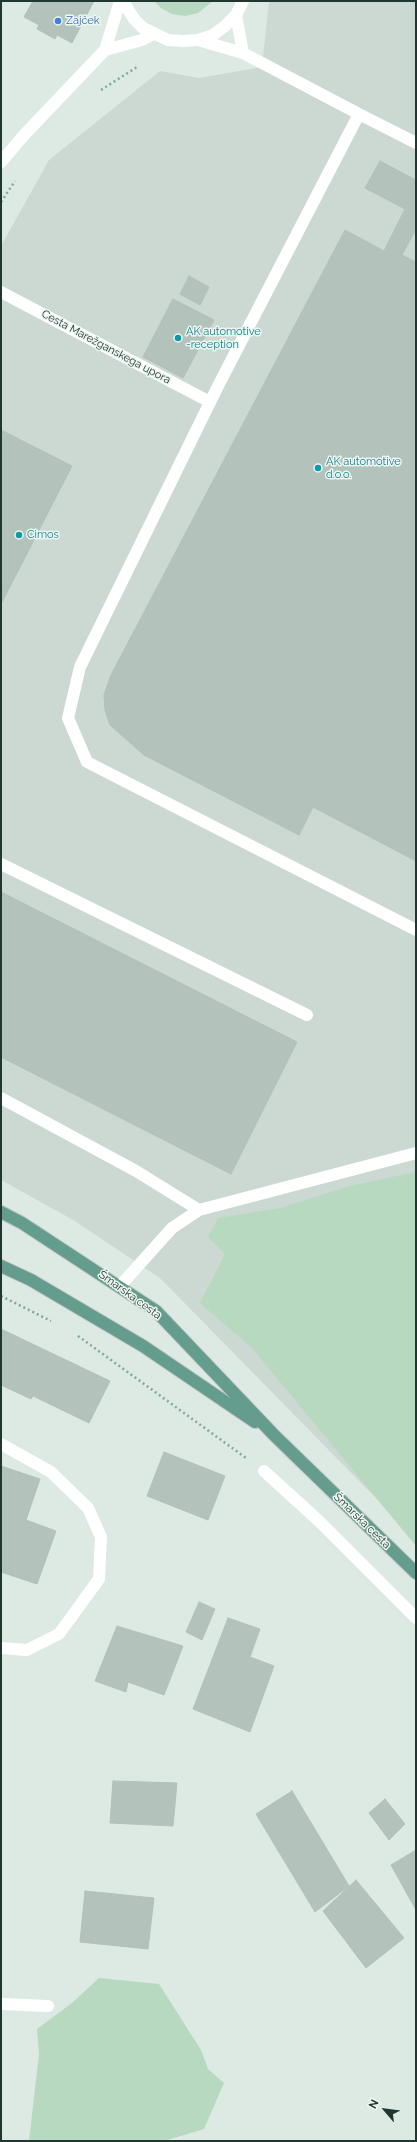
<!DOCTYPE html>
<html>
<head>
<meta charset="utf-8">
<style>
	body { margin:0 }
	#map { position:relative; width:417px; height:2142px; overflow:hidden; background:#dde9e3; font-family:Raleway,sans-serif }
	canvas { display:block }
	.frame { position:absolute; inset:0; border:2px solid #203731; pointer-events:none }
	.north { position:absolute; left:365px; top:2090px; width:40px; height:40px; -webkit-text-stroke:3px #edf6f1; paint-order:stroke; rotate:298deg; font-size:11px; font-weight:700; line-height:16px; text-align:center; color:#203731 }
	.north::after { content:''; display:block; margin:auto; width:14px; height:18px; background:#203731; clip-path:polygon(50% 0,100% 100%,50% 72%,0 100%) }
</style>
</head>
<body>
<div id="map">
<canvas width="417" height="2142"></canvas>
<div class="frame"></div>
<div class="north">N</div>
</div>
<script>
const context = document.querySelector('canvas').getContext('2d');
context.lineJoin = 'round';
function fillPath(path, color) { context.fillStyle = color; context.fill(path, 'evenodd'); }
const toPath = rows => new Path2D(rows.map(r => 'M' + r).join(''));
function stroke(path, color, width, dash) { context.strokeStyle = color; context.lineWidth = width; context.lineCap = dash ? 'butt' : 'round'; context.setLineDash(dash || []); context.stroke(path); }
function drawText(font, color, halo, rows, align = 'center') {
  context.font = font + ' Raleway,sans-serif'; context.lineWidth = 3; context.setLineDash([]); context.textBaseline = 'middle'; context.strokeStyle = halo; context.fillStyle = color; for (const [text, x, y, turn = 0] of rows) {
    context.save(); context.translate(x, y); context.rotate((+turn || 0) * Math.PI / 180); context.textAlign = isNaN(turn) ? turn : align; if (halo) context.strokeText(text, 0, 0); context.fillText(text, 0, 0); context.restore();
  }
}
const built = toPath([
	[269,1,416,1,416,1539,160,1278,75,1221,1,1180,1,246,49,160,160,71,199,78,262,67]
]);
const green = toPath([
	[154,1,213,1,198,13,185,16,172,14,161,8],
	[416,1172,416,1546,252,1348,200,1303,225,1254,208,1237,218,1218,280,1208,350,1186],
	[99,1978,159,1984,201,2050,208,2069,224,2083,204,2129,164,2141,29,2141,39,2054,37,2029,72,2003]
]);
const building = toPath([
	[33,1,94,1,72,43,57,35,55,39,37,29,39,25,24,17,33,1],
	[380,161,416,180,416,229,402,255,416,262,416,861,313,807,299,835,144,755,110,725,105,710,104,695,111,675,345,230,384,251,405,209,365,188,380,161],
	[189,276,209,287,200,305,180,294,189,276],
	[173,299,214,320,183,378,143,357,173,299],
	[3,431,72,466,1,604,1,435,3,431],
	[1,892,297,1042,231,1174,1,1057,1,892],
	[1,1329,110,1381,89,1423,33,1396,31,1399,1,1385,1,1329],
	[164,1452,225,1476,208,1520,147,1496,164,1452],
	[1,1466,40,1479,26,1520,56,1531,37,1584,1,1572,1,1466],
	[199,1602,215,1609,202,1640,186,1632,199,1602],
	[228,1618,260,1629,250,1657,274,1666,250,1732,193,1709,228,1618],
	[117,1626,183,1646,164,1695,128,1682,126,1692,95,1681,117,1626],
	[113,1781,177,1783,173,1826,110,1823,113,1781],
	[292,1791,349,1886,315,1912,256,1814,292,1791],
	[385,1799,405,1824,389,1840,369,1813,385,1799],
	[416,1850,416,1910,391,1865,416,1850],
	[356,1880,404,1938,366,1968,323,1911,356,1880],
	[85,1891,154,1898,148,1949,80,1942,85,1891]
]);
const path = toPath([
	[101,90,137,67],
	[1,202,15,181],
	[1,1296,51,1321],
	[78,1336,246,1458]
]);
const service = toPath([
	[236,15,243,53],
	[198,40,243,53,359,114],
	[416,143,359,114,218,386,80,667,68,718,87,762,416,930],
	[1,292,210,402],
	[1,864,307,1015],
	[1,1098,136,1171,199,1210],
	[120,1286,172,1228,199,1210,416,1153]
]);
const minor = toPath([
	[1,1444,51,1472,88,1508,101,1537,99,1579,59,1634,27,1650,1,1648],
	[264,1471,320,1522,416,1618],
	[1,2004,48,2006]
]);
const tertiary = toPath([
	[123,1,134,19,143,28,168,40,183,41,198,40,213,35,225,26,236,15,243,1],
	[105,50,142,40,153,34],
	[1,162,24,135,105,50,120,1]
]);
const primary = toPath([
	[1,1212,22,1223,156,1311,274,1435,416,1573],
	[1,1266,31,1280,143,1346,255,1422]
]);
const markers = [
	[58,21,4,"#3f7fe0"],
	[178,338,4,"#0f9aa8"],
	[318,468,4,"#0f9aa8"],
	[19,535,4,"#0f9aa8"]
];
const shopNames = [
	["Zajček",66,21]
];
const cultureNames = [
	["AK automotive",186,332],
	["-reception",186,345],
	["AK automotive",326,462],
	["d.o.o.",326,475],
	["Cimos",27,535]
];
const streetNames = [
	["Cesta Marežganskega upora",106,347,28],
	["Šmarska cesta",130,1295,36],
	["Šmarska cesta",362,1521,44]
];
fillPath(built, '#ccd8d2');
fillPath(green, '#b7d9c0');
fillPath(building, '#b3c3bc');
stroke(building, '#b0c2ba', 1);
stroke(primary, '#bcc3c1', 14);
stroke(path, '#7fab9d', 2.5, [2, 3]);
stroke(service, '#fff', 12);
stroke(minor, '#fff', 12);
stroke(tertiary, '#fff', 12);
stroke(primary, '#649c8d', 12);
for (const [x, y, r, color] of markers) { const dot = new Path2D(); dot.arc(x, y, r, 0, 2 * Math.PI); context.fillStyle = color; context.fill(dot); stroke(dot, '#edf6f1', 1.5); }
drawText('11px', '#366cbe', '#edf6f1', shopNames, 'left');
drawText('11px', '#0d838f', '#edf6f1', cultureNames, 'left');
drawText('11px', '#203731', '#edf6f1', streetNames);
</script>
</body>
</html>
